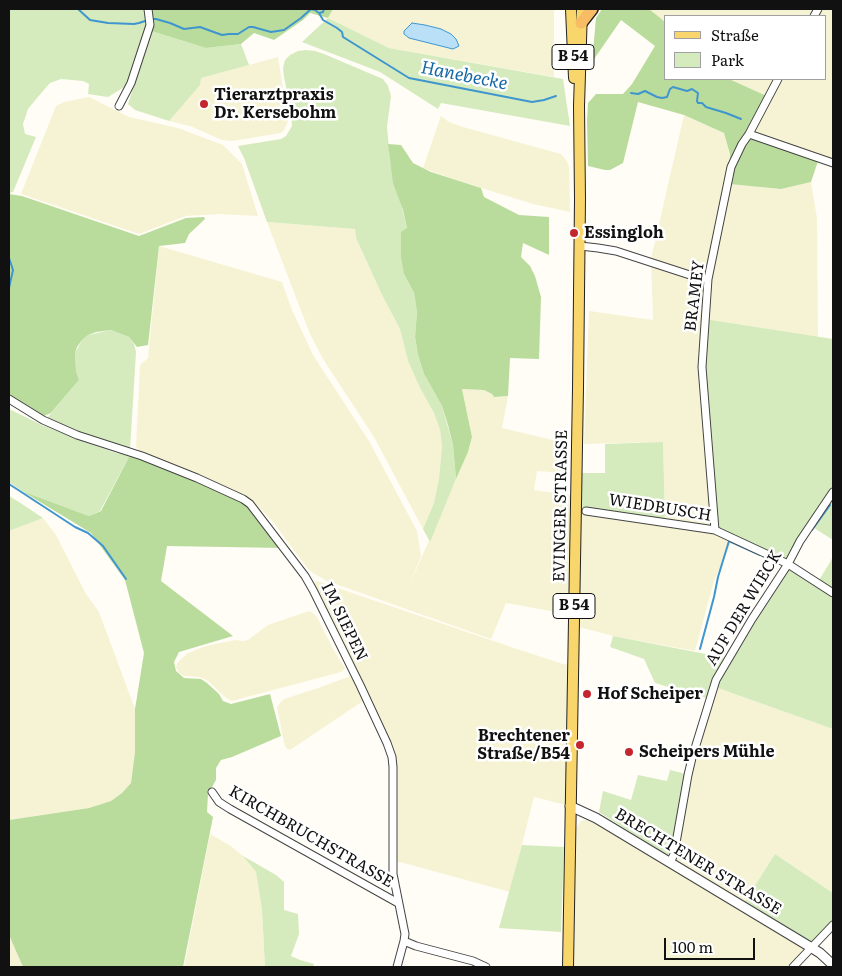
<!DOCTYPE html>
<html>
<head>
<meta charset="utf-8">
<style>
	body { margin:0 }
	#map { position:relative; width:842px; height:976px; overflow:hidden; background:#fffdf5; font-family:Literata,serif }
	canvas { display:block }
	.frame { position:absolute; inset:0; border:10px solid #111; pointer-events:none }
	.legend { position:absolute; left:664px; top:15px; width:162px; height:65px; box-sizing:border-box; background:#fff; border:1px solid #a0a0a0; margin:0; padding:6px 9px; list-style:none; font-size:15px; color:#111 }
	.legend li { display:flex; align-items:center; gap:10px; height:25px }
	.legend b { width:25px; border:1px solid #a0a0a0 }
	.scale { position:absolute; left:664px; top:938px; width:91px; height:22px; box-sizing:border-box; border:2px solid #111; border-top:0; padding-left:6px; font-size:15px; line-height:18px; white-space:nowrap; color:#111; -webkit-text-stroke:4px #fff; paint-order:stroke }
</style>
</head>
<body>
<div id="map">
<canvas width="842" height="976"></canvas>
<div class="frame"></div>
<ul class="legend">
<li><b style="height:6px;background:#f9d66b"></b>Straße</li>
<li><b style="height:14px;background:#d5ebbd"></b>Park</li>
</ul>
<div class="scale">100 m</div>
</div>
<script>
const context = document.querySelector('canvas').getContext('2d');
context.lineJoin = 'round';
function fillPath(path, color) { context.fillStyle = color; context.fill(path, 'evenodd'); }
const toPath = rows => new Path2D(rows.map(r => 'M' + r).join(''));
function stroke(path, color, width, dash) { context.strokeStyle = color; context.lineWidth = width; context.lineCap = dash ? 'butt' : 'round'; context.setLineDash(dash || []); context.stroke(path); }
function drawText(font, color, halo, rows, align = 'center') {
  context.font = font + ' Literata,serif'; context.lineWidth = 5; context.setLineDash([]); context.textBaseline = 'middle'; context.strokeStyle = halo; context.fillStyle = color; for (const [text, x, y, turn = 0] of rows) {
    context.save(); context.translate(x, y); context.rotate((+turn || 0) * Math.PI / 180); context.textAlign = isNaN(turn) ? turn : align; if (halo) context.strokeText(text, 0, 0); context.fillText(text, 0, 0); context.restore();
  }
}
const farmland = toPath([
	[333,9,554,9,554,77,389,48,328,18],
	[649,9,833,9,833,163,749,134,769,97,729,79,826,79,826,16,666,16,666,28,664,21],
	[278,57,288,121,285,129,281,133,232,141,222,140,190,126,169,121,201,78],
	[89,97,129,117,178,128,223,145,242,164,258,216,220,214,186,216,139,234,21,194,56,106,64,102],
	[684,115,724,133,730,154,729,184,781,189,811,182,817,218,818,336,733,539,714,581,695,651,613,636,579,627,576,552,577,512,665,522,663,442,584,444,589,311,653,320,651,259],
	[441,116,449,122,463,127,561,154,567,161,569,168,570,212,533,204,456,180,423,168],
	[267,222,355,229,356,238,382,295,400,329,408,361,420,388,434,413,440,430,442,447,439,478,434,503,423,529,374,437,323,359,310,334],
	[159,246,282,282,292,310,313,355,369,441,417,531,421,556,409,586,468,452,472,437,462,389,484,390,492,394,494,397,508,396,502,428,565,443,564,473,537,471,534,490,576,496,573,615,506,603,491,639,327,581,313,573,307,568,274,523,253,501,142,453,136,447,140,365,148,358],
	[43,518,56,535,86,594,99,612,135,709,135,752,131,783,122,793,111,801,89,808,9,820,9,531],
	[317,581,514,648,563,664,572,665,570,806,534,797,510,892,400,862,394,862,395,772,397,764,396,755,312,584],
	[309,611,313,613,317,617,332,647,343,665,345,669,341,672,232,701,226,698,207,680,199,677,185,676,179,673,176,668,177,663,188,653,206,646,235,640,243,641,248,640,268,625],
	[351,676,363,701,290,750,286,748,284,743,277,707,281,702,284,699,318,688],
	[715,687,833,729,833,893,775,854,744,903,677,862,675,857,692,766],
	[586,820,591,820,597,823,812,948,793,967,574,967,576,828,581,821],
	[210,834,231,846,243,856,256,872,262,910,265,967,184,967],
	[9,935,23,967,9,967]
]);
const green = toPath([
	[9,9,145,9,147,17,146,27,128,85,108,97,88,94,89,84,83,81,61,79,50,83,37,98,28,109,23,124,25,134,36,137,13,192,9,193],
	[328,18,389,48,563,79,570,126,441,103,438,109,380,72,302,42],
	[151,31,206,48,241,44,249,65,201,78,200,85,169,121,135,110,128,104],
	[306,50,315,51,324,54,383,79,388,86,391,96,387,127,390,160,407,228,404,274,414,293,417,312,415,337,418,355,424,374,442,406,453,445,456,479,430,542,423,529,434,503,439,478,442,447,440,430,434,413,420,388,408,361,400,329,382,295,356,238,355,229,267,222,244,158,238,146,281,139,286,136,292,126,291,111,284,77,283,68,285,60,290,55,298,51],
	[704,319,833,339,833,540,811,526,788,563,818,582,833,557,833,729,715,687,787,564,715,530,702,367],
	[111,330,129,337,134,344,136,352,130,449,128,449,75,432,49,420,48,417,79,380,76,371,75,353,82,340,88,335],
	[9,409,44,426,88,443,116,453,130,455,100,511,89,516,22,491,9,482],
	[663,442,665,522,577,511,577,473,605,473,605,444],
	[9,496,19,502,43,518,9,531],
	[613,636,726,658,711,684,706,698,655,683,644,659,610,647],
	[670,770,686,774,671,852,668,855,666,855,599,812,603,791,631,800,638,775,667,781],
	[522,845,564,847,561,932,499,928],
	[775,854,833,893,833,925,812,948,744,903],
	[243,856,276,875,284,882,284,910,298,914,299,934,291,956,300,960,314,964,313,967,265,967,262,910,256,872]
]);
const forest = toPath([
	[151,9,333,9,328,18,310,13,303,20,274,40,254,33,241,44,206,48,151,31,152,14],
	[602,9,649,9,664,21,666,28,666,79,729,79,769,97,750,134,819,158,811,182,781,189,729,184,730,154,724,133,684,115,638,102,623,163,610,170,605,170,588,166,587,121,588,103,596,94,623,94,632,84,655,46,621,20,592,62,596,18],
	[388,144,401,145,413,163,431,172,481,188,484,197,519,215,549,217,549,255,523,243,521,257,530,266,535,276,541,297,539,359,510,358,508,396,494,397,492,394,484,390,462,389,472,437,468,452,456,479,453,445,448,425,442,406,424,374,418,355,415,337,417,312,414,293,404,274,401,257,401,232,407,228,403,210,393,183],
	[9,194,22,196,139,236,186,218,204,217,205,219,189,234,185,243,159,246,148,345,137,347,129,337,111,330,96,332,88,335,82,340,77,347,75,353,76,371,79,380,51,413,44,416,9,395],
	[130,455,241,500,251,507,283,548,167,546,161,581,233,636,179,652,174,662,176,671,184,678,201,679,207,683,219,694,223,701,231,704,270,694,281,736,232,757,221,760,216,768,216,780,208,794,207,812,213,817,183,967,23,967,9,935,9,820,89,808,111,801,122,793,131,783,135,752,135,709,144,653,125,580,91,533,22,491,89,516,101,511]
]);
const water = toPath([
	[412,23,425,25,441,29,451,34,456,39,459,46,453,49,409,38,404,34,404,31,412,23]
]);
const stream = toPath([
	[78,9,90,20,108,23,134,24,139,23,148,20],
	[319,13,323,12,324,9],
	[153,19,156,19,170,23,184,29,200,27,222,35,229,34,238,34,249,27,253,27,271,32,284,30,301,18,311,9,315,10,319,13,323,20,337,28,342,32,343,37,409,78,532,102,544,100,556,96],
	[631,93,638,94,645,91,657,97,662,98,667,97,670,89,673,87,687,91,692,89,698,93,697,101,698,103,702,103,706,107,726,113,741,119],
	[9,258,13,270,9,288],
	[9,484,75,527,88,533,103,546,126,579],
	[812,530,830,505],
	[700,649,714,597,718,577,729,541,760,555]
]);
const minor = toPath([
	[814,16,818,9],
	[119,106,131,83,150,25,148,9],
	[749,134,833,163],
	[580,246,598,248,616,251,696,277,708,279],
	[9,399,43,420,77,435,142,456,197,478,243,499,250,504,305,576,313,590,360,685,387,743,392,757,393,767,393,874,405,934,404,941,397,967],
	[586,511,715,530,719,532,788,564,833,593],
	[715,530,702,367,708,279,731,167,742,144,749,134,778,79],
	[212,792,219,802,230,809,398,903],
	[670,863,674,854,688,775,692,758,716,680,752,619,788,564,800,541,833,492],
	[404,941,416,946,473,961,486,967],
	[793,967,833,925]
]);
const tertiary = toPath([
	[570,806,596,818,812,948,820,953,833,965]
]);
const primary = toPath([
	[571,9,574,78],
	[568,967,578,388,580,199,579,106,582,9]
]);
const trunk = toPath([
	[581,23,592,9]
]);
const markers = [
	[204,104,5,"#c4262e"],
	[574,233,5,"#c4262e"],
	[587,694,5,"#c4262e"],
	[580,745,5,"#c4262e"],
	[629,752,5,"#c4262e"]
];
const shields = [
	[573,57,42],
	[574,606,42]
];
const shieldNames = [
	["B 54",573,57],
	["B 54",574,606]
];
const poiNames = [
	["Tierarztpraxis",214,95],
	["Dr. Kersebohm",214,113],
	["Essingloh",584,233],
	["Hof Scheiper",597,694],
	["Brechtener",570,736,"right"],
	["Straße/B54",570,754,"right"],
	["Scheipers Mühle",639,752]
];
const streetNames = [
	["BRAMEY",695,296,-83],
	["EVINGER STRASSE",561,506,-89],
	["WIEDBUSCH",660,508,9],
	["AUF DER WIECK",744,608,-59],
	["IM SIEPEN",344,622,64],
	["KIRCHBRUCHSTRASSE",311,837,30],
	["BRECHTENER STRASSE",698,862,31]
];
const waterNames = [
	["Hanebecke",464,76,11]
];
fillPath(farmland, '#f6f3d4');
fillPath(green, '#d5ebbd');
fillPath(forest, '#b9dc9c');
fillPath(water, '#b9e0f7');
stroke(water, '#3f96cf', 1);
stroke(stream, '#3f96cf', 2);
stroke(minor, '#444', 9);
stroke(tertiary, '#444', 11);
stroke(primary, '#222', 12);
stroke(trunk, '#222', 14);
stroke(minor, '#fff', 7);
stroke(tertiary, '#fff', 9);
stroke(primary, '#f9d66b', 10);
stroke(trunk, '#f7bc64', 11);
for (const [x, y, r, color] of markers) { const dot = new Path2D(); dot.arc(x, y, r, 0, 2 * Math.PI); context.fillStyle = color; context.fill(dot); stroke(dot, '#fff', 2); }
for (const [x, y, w] of shields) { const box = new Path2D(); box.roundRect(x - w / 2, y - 12.5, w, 25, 4); context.fillStyle = '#fff'; context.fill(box); stroke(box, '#111', 1); }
drawText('bold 15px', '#111', null, shieldNames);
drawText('bold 16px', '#111', '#fff', poiNames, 'left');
drawText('16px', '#111', '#fff', streetNames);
drawText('italic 18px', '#1768a6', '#fff', waterNames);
</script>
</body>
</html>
